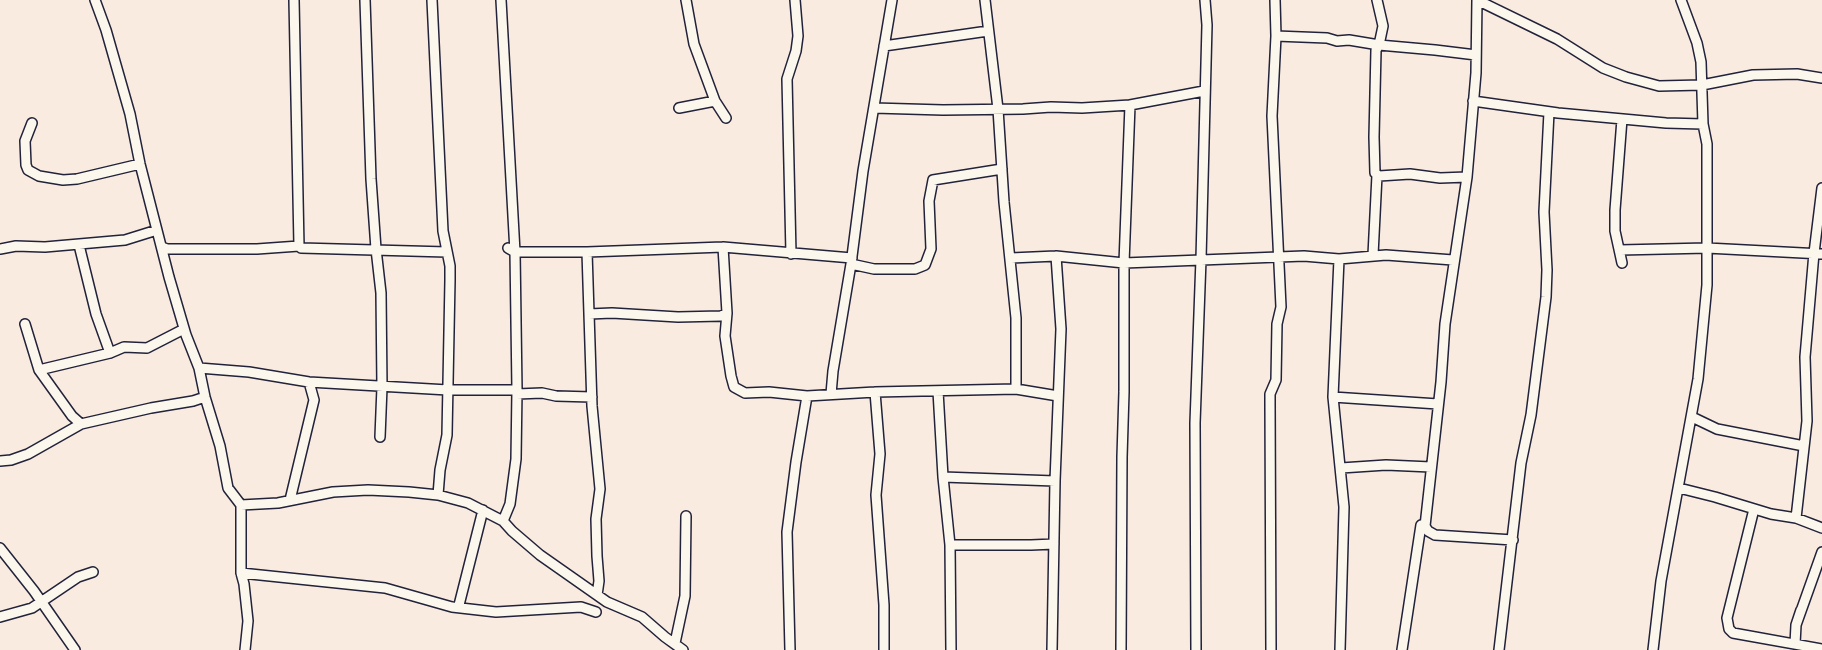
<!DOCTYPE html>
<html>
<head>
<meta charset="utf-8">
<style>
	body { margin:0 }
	canvas { display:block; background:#f9ebdf }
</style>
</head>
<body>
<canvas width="1822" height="650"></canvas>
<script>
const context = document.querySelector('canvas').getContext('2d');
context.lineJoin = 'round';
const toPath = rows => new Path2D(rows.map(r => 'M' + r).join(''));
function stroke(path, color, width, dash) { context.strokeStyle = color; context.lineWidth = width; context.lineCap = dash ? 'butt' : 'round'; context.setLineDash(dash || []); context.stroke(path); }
const minor = toPath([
	[95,0,106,30,130,114,140,164,169,277,186,335,199,368,205,397,220,446,228,488,241,505,241,573,244,584,248,621,245,650],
	[294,0,299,246,301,248,447,252],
	[365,0,371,179,376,249,381,293,382,387,380,437],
	[432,0,443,231,450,266,450,280,447,435,440,470,438,495],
	[686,0,694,44,715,101,726,118],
	[985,0,998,109,1004,202,1016,318,1016,389],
	[1477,0,1476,73,1467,177,1445,324,1441,382,1425,526,1428,531,1435,535,1513,540],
	[1477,0,1557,39,1603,68,1626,77,1659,86,1702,85,1753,75,1797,74,1822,78],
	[1276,36,1327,38,1337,41,1349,40,1379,45,1383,26,1377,0],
	[884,46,988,31],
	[1473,101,1558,113,1666,123,1703,124],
	[679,108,715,101],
	[874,108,943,110,1023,109,1051,107,1082,108,1130,105],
	[32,123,25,141,26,165,28,170,39,176,63,180,77,179,140,164],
	[1467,177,1440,178,1410,174,1379,176,1375,173,1374,137,1376,50,1379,45,1435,50,1476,55],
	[79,245,96,314,110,353],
	[162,247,167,249,257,249,299,246],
	[723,247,727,313,725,336,731,376,734,387,745,393,769,392,807,396,875,392,1016,389,1058,396],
	[508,248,515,252,587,252,723,247,852,258],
	[0,249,16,246,45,247,125,240,157,230],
	[1620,250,1707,248,1822,254],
	[587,252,592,406,600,489,596,519,597,556,599,581,597,595],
	[791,254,787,79,796,51,798,36,795,0],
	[1373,255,1377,175],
	[1011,258,1056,256,1124,263,1304,256,1339,259,1386,255,1453,260],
	[1339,259,1333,397,1344,507,1340,650],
	[1622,263,1615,231,1615,210,1622,119],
	[851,264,874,269,915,269,925,265,931,249,929,201,933,180,1002,169],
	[589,314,612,313,678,317,721,316,727,313],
	[25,324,39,370,72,416,81,424],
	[199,368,249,372,309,382,448,390,517,390],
	[39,370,110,353,124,347,147,348,184,329],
	[938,391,943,477,950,545,951,650],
	[875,392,880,454,876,495,884,605,884,650],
	[517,394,542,393,556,396,592,397],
	[831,394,833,371,851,264,863,171,892,0],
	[1333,397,1438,404],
	[1692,417,1717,429,1804,446],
	[0,461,11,460,28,454,81,424,151,408,193,401,205,397],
	[1341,468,1386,465,1431,467],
	[943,477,1055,481],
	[1679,488,1715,497,1771,514,1796,518,1822,528],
	[290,500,314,400,309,382],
	[241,505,278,503,333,492,368,490,409,492,438,495,468,503,503,521,510,504,516,459,517,390,515,252,501,0],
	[1754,509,1727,618,1729,629,1733,633,1822,649],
	[1796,518,1807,421,1805,357,1814,253,1822,188],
	[503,521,512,531,540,555,607,602,642,617,665,637,683,650],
	[950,545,1031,545,1054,544],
	[0,548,34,591,75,650],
	[241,573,385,588,452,607,496,612,581,607,596,612],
	[459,605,483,510],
	[1801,610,1796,625,1822,552],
	[0,617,32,608,78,577,93,572],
	[675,643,685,596,686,516],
	[1795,644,1796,625],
	[790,650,787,532,796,462,807,396],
	[1052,650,1055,481,1061,329,1056,256],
	[1121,650,1122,457,1124,392,1124,263,1130,105,1204,91],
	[1196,650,1195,423,1201,259,1207,25,1205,0],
	[1271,650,1270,402,1270,394,1276,380,1277,324,1281,307,1272,116,1276,36,1275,0],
	[1402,650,1421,525,1426,529],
	[1499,650,1521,463,1531,415,1546,297,1547,270,1544,212,1549,112],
	[1653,650,1661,581,1698,379,1707,285,1707,144,1703,124,1701,62,1697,43,1681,0]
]);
stroke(minor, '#22223b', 12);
stroke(minor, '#fbf7ec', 9);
</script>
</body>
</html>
